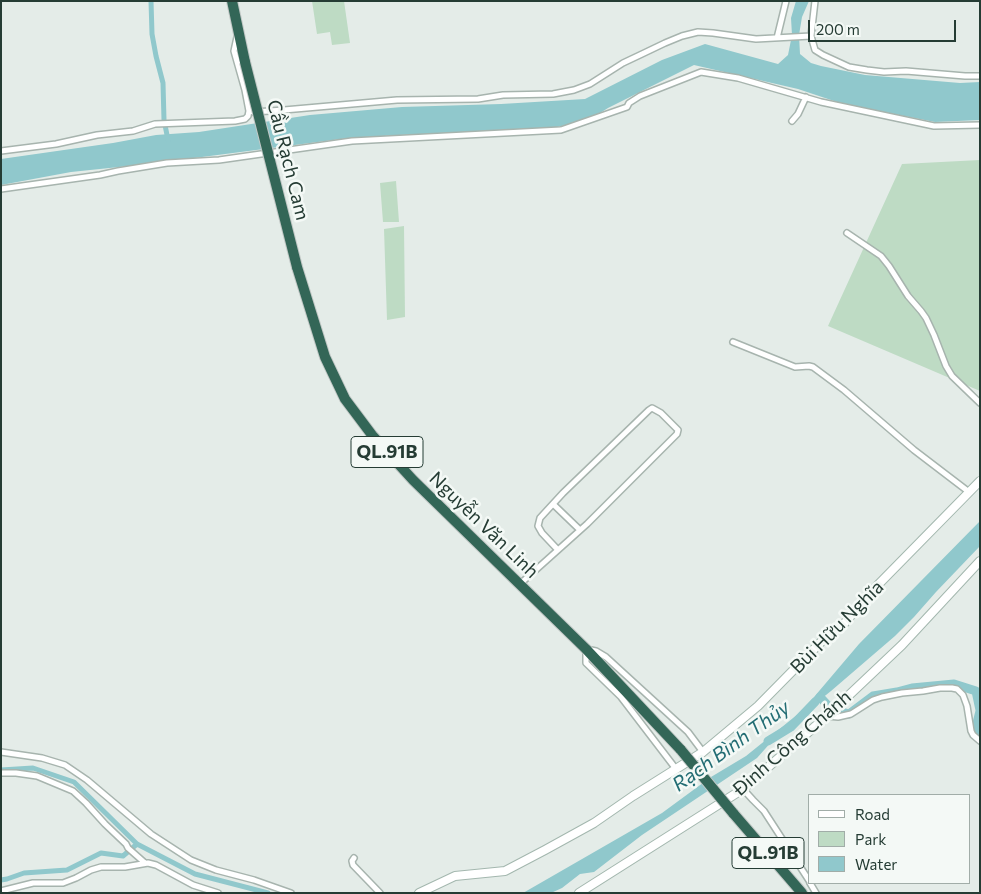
<!DOCTYPE html>
<html>
<head>
<meta charset="utf-8">
<style>
	body { margin:0 }
	#map { position:relative; width:981px; height:894px; overflow:hidden; background:#e4ece8; font-family:Commissioner,sans-serif }
	canvas { display:block }
	.frame { position:absolute; inset:0; border:2px solid #253c34; pointer-events:none }
	.legend { position:absolute; left:808px; top:794px; width:162px; height:90px; box-sizing:border-box; background:#f4f9f6; border:1px solid #a1ada8; margin:0; padding:6px 9px; list-style:none; font-size:15px; color:#253c34 }
	.legend li { display:flex; align-items:center; gap:10px; height:25px }
	.legend b { width:25px; border:1px solid #a1ada8 }
	.scale { position:absolute; left:808px; top:20px; width:148px; height:22px; box-sizing:border-box; border:2px solid #253c34; border-top:0; padding-left:6px; font-size:15px; line-height:18px; white-space:nowrap; color:#253c34; -webkit-text-stroke:4px #f4f9f6; paint-order:stroke }
</style>
</head>
<body>
<div id="map">
<canvas width="981" height="894"></canvas>
<div class="frame"></div>
<ul class="legend">
<li><b style="height:6px;background:#fff"></b>Road</li>
<li><b style="height:14px;background:#bedbc4"></b>Park</li>
<li><b style="height:14px;background:#90c8cc"></b>Water</li>
</ul>
<div class="scale">200 m</div>
</div>
<script>
const context = document.querySelector('canvas').getContext('2d');
context.lineJoin = 'round';
function fillPath(path, color) { context.fillStyle = color; context.fill(path, 'evenodd'); }
const toPath = rows => new Path2D(rows.map(r => 'M' + r).join(''));
function stroke(path, color, width, dash) { context.strokeStyle = color; context.lineWidth = width; context.lineCap = dash ? 'butt' : 'round'; context.setLineDash(dash || []); context.stroke(path); }
function drawText(font, color, halo, rows, align = 'center') {
  context.font = font + ' Commissioner,sans-serif'; context.lineWidth = 5; context.setLineDash([]); context.textBaseline = 'middle'; context.strokeStyle = halo; context.fillStyle = color; for (const [text, x, y, turn = 0] of rows) {
    context.save(); context.translate(x, y); context.rotate((+turn || 0) * Math.PI / 180); context.textAlign = isNaN(turn) ? turn : align; if (halo) context.strokeText(text, 0, 0); context.fillText(text, 0, 0); context.restore();
  }
}
const green = toPath([
	[312,1,344,1,350,43,332,45,330,32,317,34],
	[980,160,980,391,828,326,902,164],
	[396,181,399,222,383,222,380,183],
	[404,226,405,317,387,320,384,229]
]);
const water = toPath([
	[796,1,809,1,802,17,799,35,800,54,811,63,821,66,865,75,960,83,980,82,980,120,935,122,843,104,798,89,694,65,608,108,589,120,557,127,457,133,399,135,341,139,148,164,71,172,1,185,1,159,113,143,156,135,199,132,310,115,402,107,501,104,585,99,662,60,705,44,778,64,788,55,792,35,791,18],
	[980,521,980,546,936,592,914,617,895,636,831,691,781,731,757,758,642,835,594,872,580,874,562,888,551,893,523,893,662,813,711,777,746,756,803,710,859,644]
]);
const canal = toPath([
	[151,1,152,34,156,56,163,83,164,120,168,140],
	[1,770,33,768,74,782,137,844,195,874,268,893],
	[1,880,7,879,24,873,67,870,101,853,123,856,137,844]
]);
const river = toPath([
	[820,697,832,710,849,714,873,696,897,692,912,688,954,684,976,691,980,710],
	[980,711,976,727,980,731],
	[768,741,791,727,815,702]
]);
const street = toPath([
	[815,1,811,36,815,50,823,55,849,67,867,70,884,72,906,71,965,76,980,76],
	[777,38,786,1],
	[249,111,254,112,284,110,397,100,478,99,503,95,553,94,574,90,590,84,623,63,642,54,665,43,682,36,698,32,713,33,756,39,811,36],
	[792,121,798,114,806,97],
	[1,151,56,144,97,135,133,131,155,124,235,121,245,119,248,116,249,111,245,90,234,51,237,37],
	[1,189,100,175,118,171,167,163,219,160,352,141,561,130,627,107,629,103,640,96,701,72,738,78,821,102,934,126,980,125],
	[847,233,881,256,889,266,908,296,921,311,926,318,934,335,946,366,952,376,980,403],
	[733,342,795,367,809,366,813,367,844,390,914,450,969,492],
	[553,504,580,530],
	[520,584,587,524,677,434,678,430,661,413,652,408,649,410,563,493,540,518,538,526,542,533,558,550],
	[827,716,838,717,851,714,873,700,882,697,902,693,923,691,940,688,952,688,957,689,963,695,967,706,971,731,973,735,980,741],
	[1,752,42,758,65,765,87,780,151,834,191,860,216,870,254,880,291,893],
	[676,769,621,697,586,663,586,649,596,651,606,657,688,732,703,752],
	[1,773,16,773,37,776,73,791,86,803,105,824,126,844,128,848,145,863],
	[743,789,753,800,764,811,810,882],
	[354,858,352,861,353,865,380,893],
	[810,883,816,893],
	[1,891,33,883,63,883,76,878,91,870,101,867,125,867,148,863,156,865,193,885,218,893]
]);
const secondary = toPath([
	[419,893,455,876,505,871,545,850,594,823,633,796,703,752,758,706,823,640,843,625,869,594,980,481],
	[579,893,743,789,827,716,902,645,980,561]
]);
const highway = toPath([
	[232,1,245,62],
	[297,267,325,357,345,399,372,435,413,480,586,649,681,750],
	[733,813,802,893]
]);
const highwayBridge = toPath([
	[245,62,297,267],
	[681,750,733,813]
]);
const shields = [
	[387,452,72],
	[768,853,72]
];
const shieldNames = [
	["QL.91B",387,452],
	["QL.91B",768,853]
];
const streetNames = [
	["Cầu Rạch Cam",288,160,76],
	["Nguyễn Văn Linh",484,525,44],
	["Bùi Hữu Nghĩa",837,627,-45],
	["Đinh Công Chánh",792,743,-41]
];
const waterNames = [
	["Rạch Bình Thủy",731,746,-36]
];
fillPath(green, '#bedbc4');
fillPath(water, '#90c8cc');
stroke(canal, '#90c8cc', 5);
stroke(river, '#90c8cc', 9);
stroke(street, '#a7b4ae', 8);
stroke(secondary, '#a3b7ae', 10);
stroke(highway, '#c2c8c6', 12);
stroke(street, '#fff', 5);
stroke(secondary, '#fff', 8);
stroke(highway, '#336657', 10);
stroke(highwayBridge, '#c2c8c6', 12, []);
stroke(highwayBridge, '#336657', 10);
for (const [x, y, w] of shields) { const box = new Path2D(); box.roundRect(x - w / 2, y - 15.5, w, 31, 4); context.fillStyle = '#f4f9f6'; context.fill(box); stroke(box, '#253c34', 1); }
drawText('bold 18px', '#253c34', null, shieldNames);
drawText('19px', '#253c34', '#f4f9f6', streetNames);
drawText('italic 20px', '#236d74', '#f4f9f6', waterNames);
</script>
</body>
</html>
